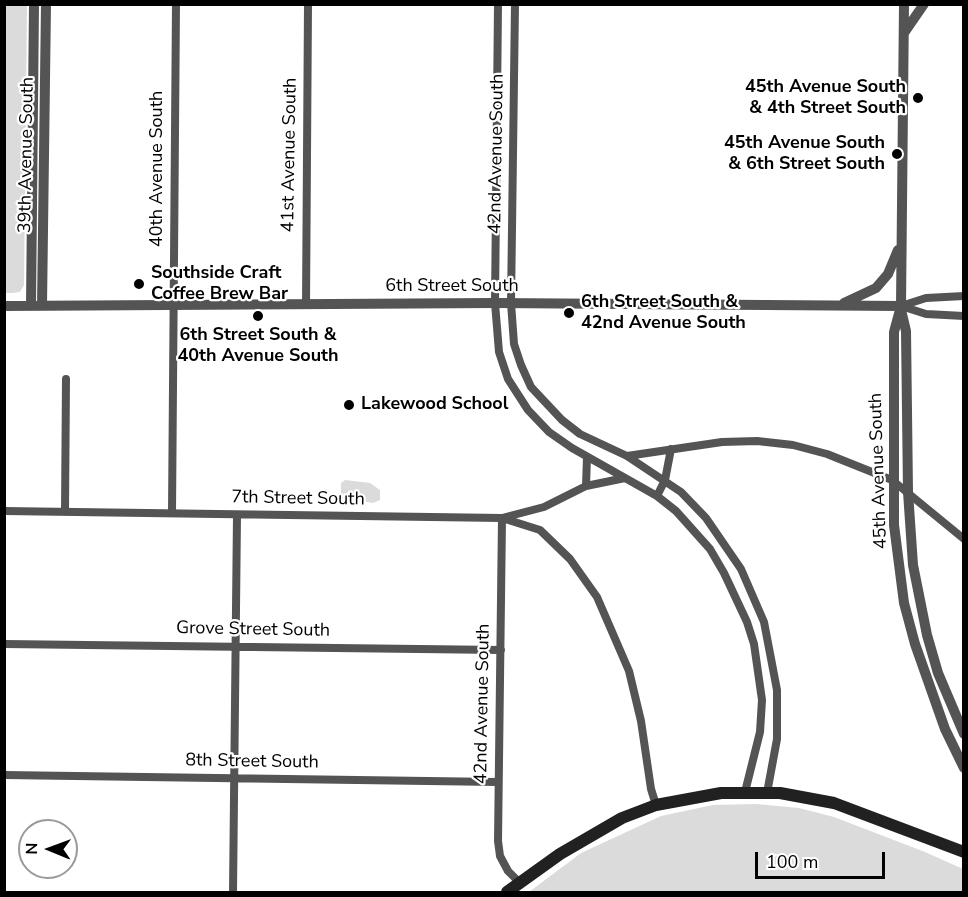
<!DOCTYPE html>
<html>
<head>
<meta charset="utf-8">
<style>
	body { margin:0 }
	#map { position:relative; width:968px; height:897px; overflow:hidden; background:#fff; font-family:"Nunito Sans",sans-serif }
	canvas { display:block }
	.frame { position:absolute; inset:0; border:6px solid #000; pointer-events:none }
	.north { position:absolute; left:18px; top:819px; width:60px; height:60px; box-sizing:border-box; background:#fff; border:2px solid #999; border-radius:50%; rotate:271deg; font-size:16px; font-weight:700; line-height:24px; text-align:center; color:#000 }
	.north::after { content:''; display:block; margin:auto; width:21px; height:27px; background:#000; clip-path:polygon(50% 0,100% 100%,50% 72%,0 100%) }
	.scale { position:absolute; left:755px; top:852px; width:130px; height:27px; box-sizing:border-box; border:3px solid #000; border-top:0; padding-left:8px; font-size:18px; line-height:21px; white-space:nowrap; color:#000; -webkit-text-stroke:4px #fff; paint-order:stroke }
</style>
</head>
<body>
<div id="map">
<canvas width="968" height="897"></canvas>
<div class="frame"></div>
<div class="north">N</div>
<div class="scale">100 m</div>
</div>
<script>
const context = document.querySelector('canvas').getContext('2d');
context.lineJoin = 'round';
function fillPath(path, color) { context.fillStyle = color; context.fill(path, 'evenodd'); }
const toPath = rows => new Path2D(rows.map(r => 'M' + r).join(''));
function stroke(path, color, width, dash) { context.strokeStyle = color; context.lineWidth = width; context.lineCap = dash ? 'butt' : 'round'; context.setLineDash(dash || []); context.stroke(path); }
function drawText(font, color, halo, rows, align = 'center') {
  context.font = font + ' "Nunito Sans",sans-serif'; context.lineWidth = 4.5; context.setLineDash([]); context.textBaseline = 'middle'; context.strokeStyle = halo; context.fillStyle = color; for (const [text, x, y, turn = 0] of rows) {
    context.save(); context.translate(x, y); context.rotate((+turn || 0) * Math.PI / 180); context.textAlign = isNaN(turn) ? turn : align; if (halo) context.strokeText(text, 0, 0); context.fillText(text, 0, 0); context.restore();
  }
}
const green = toPath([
	[5,4,27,5,24,285,20,292,12,293,4,293],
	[345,480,370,483,380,490,380,500,373,503,344,498,341,493,341,483],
	[756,804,799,808,834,817,925,852,963,869,963,892,529,892,581,853,661,816,713,805]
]);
const minor = toPath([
	[498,4,495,303,499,352,508,379,528,410,549,432,572,448,657,496,676,511,710,549,724,573,747,622,754,644,762,700,760,732,745,792],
	[515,4,511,303,514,344,521,365,531,387,562,420,580,434,627,456,681,492,706,518,741,569,764,622,777,690,777,739,767,793],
	[306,305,308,4],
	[901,306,926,298,964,296],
	[901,306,926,314,964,316],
	[627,456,722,442,757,441,793,445,827,454,892,480,964,539],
	[586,486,587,457],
	[657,496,665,480,671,449],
	[4,511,502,518,544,507,586,486,625,478],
	[65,511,66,379],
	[172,513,176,4],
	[4,644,501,650],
	[4,775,498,782],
	[520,883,508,871,500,856,498,841,502,518,540,530,570,559,597,597,629,671,641,721,651,789,656,805],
	[233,892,237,515]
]);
const tertiary = toPath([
	[904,4,901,306,894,332,894,525,904,603,915,644,945,729,964,768],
	[904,33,924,4],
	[844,303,876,288,888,274,898,250],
	[4,306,495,303,901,306],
	[31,306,34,4],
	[42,306,46,4],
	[901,310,906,331,908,492,913,565,927,635,938,673,964,734]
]);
const secondary = toPath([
	[507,892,560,854,622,818,656,805,721,793,780,793,834,803,964,852]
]);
const markers = [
	[918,98,6,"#000"],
	[897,154,6,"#000"],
	[139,284,6,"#000"],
	[569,313,6,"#000"],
	[258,316,6,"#000"],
	[349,405,6,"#000"]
];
const poiNames = [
	["45th Avenue South",906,88,"right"],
	["& 4th Street South",906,109,"right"],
	["45th Avenue South",885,144,"right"],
	["& 6th Street South",885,165,"right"],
	["Southside Craft",151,274],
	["Coffee Brew Bar",151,295],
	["6th Street South &",581,303],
	["42nd Avenue South",581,324],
	["6th Street South &",258,336,"center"],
	["40th Avenue South",258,357,"center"],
	["Lakewood School",361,405]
];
const streetNames = [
	["42nd Avenue South",497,154,-89],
	["39th Avenue South",27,155,-89],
	["41st Avenue South",290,155,-89],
	["40th Avenue South",158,169,-90],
	["6th Street South",452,287],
	["45th Avenue South",879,471,-92],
	["7th Street South",298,499,1],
	["Grove Street South",253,630,1],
	["42nd Avenue South",483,704,-89],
	["8th Street South",252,762,1]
];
fillPath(green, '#dbdbdb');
stroke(minor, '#545454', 8);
stroke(tertiary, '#545454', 10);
stroke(secondary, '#212121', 12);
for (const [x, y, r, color] of markers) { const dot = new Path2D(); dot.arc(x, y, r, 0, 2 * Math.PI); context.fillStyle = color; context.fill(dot); stroke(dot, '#fff', 2); }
drawText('bold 18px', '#000', '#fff', poiNames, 'left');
drawText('18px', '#000', '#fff', streetNames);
</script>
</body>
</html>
